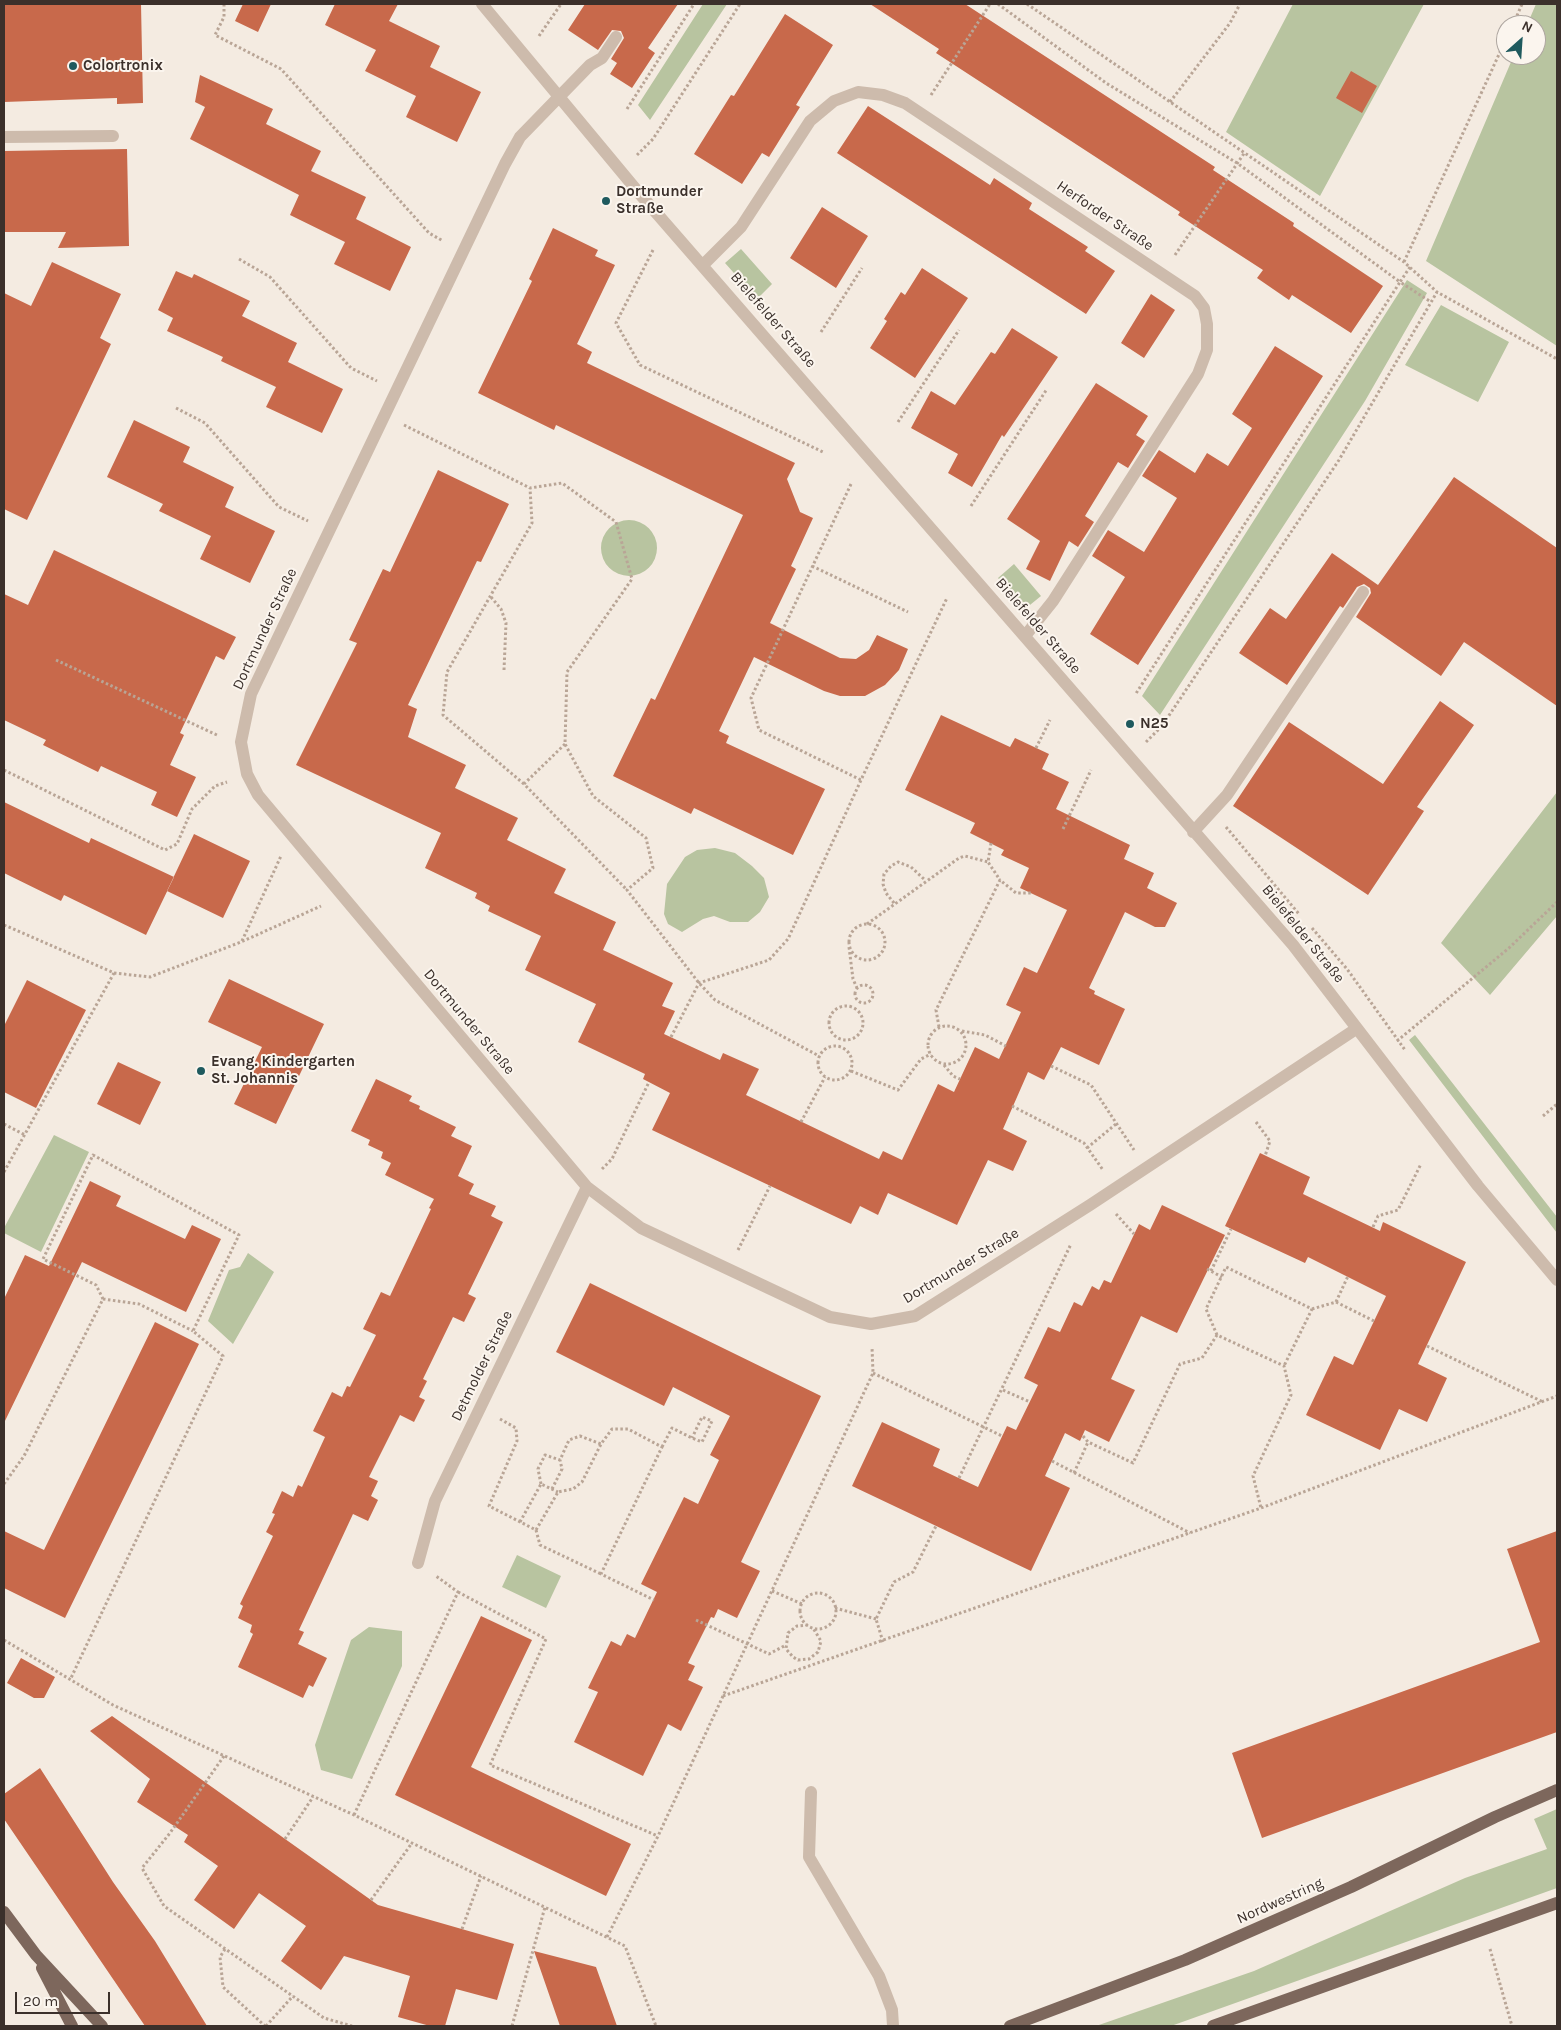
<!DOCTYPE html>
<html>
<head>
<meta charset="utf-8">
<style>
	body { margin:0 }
	#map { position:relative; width:1561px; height:2030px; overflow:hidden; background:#f4ebe1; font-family:Karla,sans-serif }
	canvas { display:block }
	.frame { position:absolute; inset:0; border:5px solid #3b302b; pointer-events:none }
	.north { position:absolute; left:1496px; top:15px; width:50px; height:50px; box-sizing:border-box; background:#fbf5ee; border:1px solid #aea6a0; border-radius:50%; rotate:26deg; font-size:14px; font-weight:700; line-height:20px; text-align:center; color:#3b302b }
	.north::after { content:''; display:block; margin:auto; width:18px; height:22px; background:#1f5a5e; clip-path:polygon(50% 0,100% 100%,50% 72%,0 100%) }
	.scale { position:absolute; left:15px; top:1992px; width:95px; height:22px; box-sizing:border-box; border:2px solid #3b302b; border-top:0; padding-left:6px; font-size:15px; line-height:18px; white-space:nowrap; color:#3b302b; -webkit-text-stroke:4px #fbf5ee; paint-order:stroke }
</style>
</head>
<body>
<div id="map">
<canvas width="1561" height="2030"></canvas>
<div class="frame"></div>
<div class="north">N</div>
<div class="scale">20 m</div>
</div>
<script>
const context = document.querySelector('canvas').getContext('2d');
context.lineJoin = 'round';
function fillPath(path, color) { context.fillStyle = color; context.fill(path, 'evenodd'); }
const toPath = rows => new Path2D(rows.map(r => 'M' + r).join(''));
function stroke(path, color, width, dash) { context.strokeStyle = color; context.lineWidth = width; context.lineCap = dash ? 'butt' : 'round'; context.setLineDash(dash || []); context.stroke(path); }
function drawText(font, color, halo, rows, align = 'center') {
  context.font = font + ' Karla,sans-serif'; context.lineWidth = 4; context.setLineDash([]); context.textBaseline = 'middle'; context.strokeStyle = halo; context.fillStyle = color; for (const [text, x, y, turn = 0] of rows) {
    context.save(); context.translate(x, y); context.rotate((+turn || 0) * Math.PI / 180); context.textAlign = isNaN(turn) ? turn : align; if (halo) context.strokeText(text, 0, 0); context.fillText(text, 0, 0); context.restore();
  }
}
const green = toPath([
	[703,4,727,4,650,120,638,105],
	[1293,4,1424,4,1320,196,1226,132],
	[1536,4,1557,4,1557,346,1426,261,1514,55,1536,55,1536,25,1527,25],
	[741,249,772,284,757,299,725,263],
	[1407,280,1427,293,1365,401,1160,715,1142,696],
	[1441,305,1509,342,1478,402,1405,365],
	'601 548a28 28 0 1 1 56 0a28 28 0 1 1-56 0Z',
	[1014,564,1041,596,1025,609,998,578],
	[1557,792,1557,916,1490,995,1441,943],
	[715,848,735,853,752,866,764,878,769,897,760,912,748,922,730,922,714,916,703,919,682,932,668,924,664,914,667,884,685,857,697,850],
	[1415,1035,1557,1217,1557,1233,1409,1040],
	[54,1135,89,1152,41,1252,4,1233,4,1228],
	[248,1253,274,1272,233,1344,208,1321,229,1270,240,1267],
	[517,1555,561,1576,546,1608,502,1587],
	[369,1627,402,1631,402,1666,352,1779,321,1770,315,1745,351,1640],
	[1557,1809,1557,1888,1171,2026,1096,2026,1254,1971,1465,1878,1547,1849,1534,1819]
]);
const building = toPath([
	[4,4,141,4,143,103,117,104,117,98,4,102],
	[243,4,271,4,258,32,235,21],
	[335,4,398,4,389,21,440,46,430,67,481,92,457,142,406,117,416,96,365,71,376,50,325,25],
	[585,4,678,4,648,48,655,53,632,88,610,74,617,63,611,59,624,38,621,31,612,30,598,50,568,30],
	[870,4,965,4,1215,167,1213,170,1294,223,1293,226,1383,286,1351,333,1292,295,1289,300,1257,278,1263,270,1178,215,1180,212,1154,195,936,53,939,49],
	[785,14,833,45,796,105,800,107,769,157,762,153,742,184,694,154,731,95,734,96],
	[1351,71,1377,86,1362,113,1336,98],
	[200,75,273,109,266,124,321,151,311,171,366,197,356,219,411,247,390,291,334,264,345,242,290,215,299,195,190,139,205,107,195,102],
	[868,106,990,185,994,178,1032,203,1029,209,1088,247,1085,251,1115,271,1086,314,837,153],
	[127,149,129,246,58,248,66,232,4,232,4,151],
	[822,207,868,236,836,288,790,258],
	[553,228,598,250,595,256,615,265,577,344,592,352,587,363,795,463,787,479,800,512,813,518,791,566,796,569,770,623,840,658,856,659,869,650,877,635,908,649,899,670,885,685,865,696,840,696,824,691,754,657,719,731,729,736,726,743,825,789,793,855,694,808,691,814,613,776,651,698,655,700,743,515,556,425,554,430,478,393,532,281,529,279],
	[52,262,121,294,100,338,111,344,27,520,4,509,4,293,31,306],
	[922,268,968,298,915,378,870,348,887,321,884,319,901,292,905,295],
	[176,271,192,278,194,274,250,301,242,316,297,343,288,362,343,389,322,433,266,407,276,387,221,361,223,357,167,331,173,318,158,310],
	[1151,294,1175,310,1144,358,1121,343],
	[1012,328,1058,357,1004,437,1002,435,972,487,948,473,958,454,911,428,931,391,955,405,991,352,995,354],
	[1275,346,1323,376,1138,665,1090,634,1125,577,1092,556,1108,530,1144,552,1177,498,1142,476,1159,450,1195,473,1207,453,1228,466,1252,428,1232,414],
	[1096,383,1148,416,1136,435,1145,441,1128,468,1118,462,1085,516,1094,522,1078,547,1069,541,1050,581,1026,569,1040,541,1007,519],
	[134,420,190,447,183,462,234,487,225,507,275,531,250,583,200,559,211,536,159,511,163,504,107,477],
	[438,470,509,504,481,562,477,561,408,705,417,709,408,737,466,765,455,788,518,818,507,840,566,869,554,893,616,922,603,950,673,983,662,1006,675,1011,664,1034,720,1060,723,1053,759,1069,746,1095,879,1159,883,1151,902,1160,938,1084,954,1092,975,1047,999,1059,1021,1012,1006,1005,1024,967,1037,973,1067,910,1020,888,1029,868,1001,855,1004,850,970,833,975,823,905,790,941,715,1010,747,1015,738,1049,754,1042,769,1069,782,1056,809,1130,845,1124,859,1154,873,1147,888,1177,903,1165,927,1155,927,1125,912,1089,988,1095,991,1094,994,1125,1009,1099,1065,1061,1047,1044,1080,1028,1072,1003,1129,1027,1141,1013,1171,988,1160,957,1225,888,1193,878,1215,860,1206,851,1224,652,1130,670,1093,643,1079,645,1074,578,1042,596,1004,525,970,541,936,488,911,490,906,475,898,477,893,425,868,441,833,296,765,357,643,349,640,383,569,390,572],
	[1454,477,1557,548,1557,706,1464,642,1441,676,1356,617,1371,593,1370,588,1364,584,1357,587,1343,608,1340,606,1287,685,1239,653,1270,608,1286,619,1332,553,1378,585],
	[54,550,236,637,224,660,216,656,180,733,184,735,170,765,196,777,177,817,151,805,157,792,101,766,98,772,43,745,46,740,4,720,4,594,28,605],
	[1440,701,1474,725,1417,807,1424,811,1368,895,1233,806,1289,722,1383,784],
	[4,802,89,843,91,838,174,877,146,935,64,895,61,901,4,873],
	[194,834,250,861,223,918,167,891],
	[229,979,324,1024,276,1124,234,1104,262,1047,208,1022],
	[27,980,86,1010,36,1108,4,1092,4,1026],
	[118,1062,161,1082,140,1125,97,1104],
	[376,1079,412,1096,409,1101,420,1106,419,1109,456,1127,451,1136,472,1146,458,1176,474,1184,469,1194,496,1206,491,1216,503,1222,468,1294,476,1298,464,1322,453,1317,423,1379,427,1381,419,1397,425,1400,414,1422,400,1415,369,1477,378,1481,371,1496,378,1500,368,1521,353,1514,299,1630,304,1632,298,1644,327,1658,313,1687,309,1685,303,1698,238,1667,253,1634,250,1632,252,1625,238,1618,243,1606,240,1604,273,1536,266,1532,275,1514,272,1513,282,1491,293,1497,298,1485,302,1487,325,1437,313,1431,332,1392,342,1397,347,1386,350,1387,376,1335,363,1329,381,1292,390,1296,431,1209,429,1208,434,1199,385,1175,391,1163,381,1158,383,1152,368,1145,370,1140,351,1131],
	[1260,1153,1310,1177,1303,1194,1380,1231,1383,1222,1466,1262,1418,1364,1447,1378,1427,1422,1399,1409,1380,1450,1306,1415,1334,1356,1353,1365,1386,1296,1308,1257,1305,1263,1225,1226],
	[90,1181,121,1196,116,1206,185,1239,192,1225,221,1239,186,1312,82,1262,4,1423,4,1299,25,1255,49,1266],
	[1162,1205,1225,1235,1177,1333,1141,1316,1111,1379,1135,1390,1109,1442,1085,1430,1080,1441,1065,1433,1045,1476,1070,1488,1031,1571,852,1486,882,1422,940,1449,933,1466,978,1487,1007,1426,1016,1430,1038,1385,1024,1378,1048,1327,1060,1332,1074,1302,1082,1306,1092,1286,1099,1290,1104,1280,1111,1283,1139,1224,1150,1230],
	[590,1283,821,1396,741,1562,760,1571,737,1618,718,1609,714,1618,711,1617,688,1663,695,1666,688,1680,703,1687,681,1731,668,1724,643,1776,574,1742,598,1692,588,1688,611,1641,621,1646,627,1634,635,1638,657,1592,641,1584,684,1497,698,1504,719,1460,710,1455,730,1416,673,1387,664,1406,556,1352],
	[155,1322,199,1344,65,1618,4,1588,4,1531,44,1550],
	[1557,1531,1557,1732,1262,1838,1232,1753,1540,1642,1507,1549],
	[481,1616,532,1640,471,1767,631,1844,606,1896,395,1795],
	[21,1658,55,1677,44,1698,34,1698,7,1683],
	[112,1716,378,1905,514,1944,497,2000,456,1989,445,2026,430,2026,398,2017,410,1976,344,1956,321,1990,281,1961,306,1926,259,1893,234,1929,194,1900,218,1866,184,1842,188,1835,137,1802,150,1779,90,1731],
	[40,1768,113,1882,155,1941,207,2026,145,2026,4,1819,4,1794],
	[534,1951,596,1967,617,2026,560,2026]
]);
const path = toPath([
	[224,4,224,17,215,35,281,69,429,233,443,241],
	[998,4,1106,83,1237,163,1400,282,1135,695],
	[1027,4,1404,262,1437,292,1557,359],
	[1513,25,1522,4],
	[539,36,561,4],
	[931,95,990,4],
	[1170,102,1230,23,1240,4],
	[627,109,694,4],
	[637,155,653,139,740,4],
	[653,250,616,323,640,365,823,452],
	[1175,255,1245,152],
	[239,259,270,277,351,368,377,381],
	[1404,262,1506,39],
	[1410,267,1400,282,1431,302],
	[821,332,862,268],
	[176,408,205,423,279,507,308,521],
	[898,422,959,330],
	[404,425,530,488,562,483,616,522,632,579,567,672,565,744,593,796,646,838,653,868,627,890,699,983,715,1000,819,1056],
	[851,484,751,698,759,730,861,780],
	[971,506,1047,389],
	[812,566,908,612],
	[491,597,501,609,506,623,504,670],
	[56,660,219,736],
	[1146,742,1162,726,1339,460,1437,292],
	[565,744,524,784,627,890],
	[1036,748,1050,720],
	[4,770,165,850,177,844,192,809,215,786,227,782],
	[524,784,443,715,447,672,532,523,530,488],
	[1226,827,1299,914],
	[1063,829,1091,770],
	[991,843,988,862,1000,880],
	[894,903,886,893,883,884,884,874,891,866,898,862,911,867,925,880],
	[867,924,959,858,965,856,988,862],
	'849 942a18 18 0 1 1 36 0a18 18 0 1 1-36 0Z',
	[4,925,114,973,150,977,241,942,321,906],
	[1312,928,1347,969,1405,1050],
	[242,941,281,856],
	[849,947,853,979,857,988],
	'855 994a9 9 0 1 1 18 0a9 9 0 1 1-18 0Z',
	'829 1023a17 17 0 1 1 34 0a17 17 0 1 1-34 0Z',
	'928 1045a19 19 0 1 1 38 0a19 19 0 1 1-38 0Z',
	[939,1027,936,1010,1000,880,1016,893,1031,893],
	[962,1031,985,1035,1006,1046],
	[671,1037,699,983,769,960,788,939,861,780,947,598],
	[1397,1041,1509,948,1557,902],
	'818 1063a17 17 0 1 1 34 0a17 17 0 1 1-34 0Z',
	[944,1065,953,1076,960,1079],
	[1051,1066,1091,1085,1134,1150],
	[851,1071,898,1090,921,1059,931,1054],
	[1012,1106,1084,1143,1103,1170],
	[1543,1116,1557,1104],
	[801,1122,825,1077],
	[1256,1122,1270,1141,1265,1156],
	[4,1124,25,1135],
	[1087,1148,1116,1124],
	[602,1169,612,1159,649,1082],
	[4,1172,114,973],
	[1116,1214,1134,1234],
	[1373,1227,1378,1216,1398,1210,1421,1164],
	[738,1250,770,1186],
	[1207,1269,1222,1277],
	[1211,1271,1231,1229],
	[103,1299,139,1304,193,1331],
	[1336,1302,1348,1276],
	[1312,1309,1336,1302,1374,1321],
	[1217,1335,1206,1309,1226,1267,1312,1309,1284,1366],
	[1427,1346,1543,1402],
	[873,1373,1002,1436],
	[1003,1390,1030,1402],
	[500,1419,516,1428,517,1441,489,1506,536,1530,558,1492,573,1489,582,1482,601,1444,612,1429,628,1429,662,1447,601,1574,654,1600],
	[1083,1436,1088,1442,1133,1463,1180,1364,1202,1358,1217,1335,1284,1366,1291,1395,1253,1476,1261,1508],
	[662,1447,672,1428,692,1438,702,1442,712,1421,702,1417,692,1438],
	[1052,1461,1190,1533],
	[1074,1473,1088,1442],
	[959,1478,1071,1244],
	[4,1484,24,1456,103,1299,96,1285,43,1259,93,1155,239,1235,193,1331,223,1356,71,1678],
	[541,1484,538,1469,545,1455,560,1460,569,1440,580,1436,601,1444],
	[552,1489,562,1469,560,1460],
	[520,1522,541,1484,558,1492],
	[536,1530,540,1545,601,1574],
	[772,1591,802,1604],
	[458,1592,546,1639,490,1765,658,1836],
	'800 1611a18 18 0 1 1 36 0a18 18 0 1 1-36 0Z',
	[835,1608,876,1619],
	[696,1620,769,1654,786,1645],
	[808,1625,797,1626,788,1633,786,1649,793,1657,798,1660,809,1659,818,1652,821,1641,813,1628],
	[4,1640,113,1705,354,1815,625,1946,656,2026],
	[883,1642,876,1619,894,1582,913,1572,936,1526],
	[723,1696,1261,1508,1557,1396],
	[224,1756,170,1833,142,1868,164,1906,324,2018,352,2026],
	[354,1815,458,1592,436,1576],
	[285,1839,313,1797],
	[371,1900,412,1843],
	[462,1929,481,1876],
	[607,1937,658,1836,873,1373,872,1347],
	[225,1949,220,1957,223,1987,265,2026],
	[1490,1949,1512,2026],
	[266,2026,293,1996],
	[512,2026,545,1907]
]);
const minor = toPath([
	[482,4,639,193,1293,945,1478,1186,1557,1280],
	[616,37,602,58,590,65,520,137,505,164,251,694,241,742,247,774,258,795,587,1187,641,1228,830,1317,871,1324,915,1316,1090,1205,1356,1029],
	[4,137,113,136],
	[703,265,741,227,810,121,834,101,858,92,883,95,905,103,1195,296,1204,308,1207,324,1207,350,1198,374,1053,601,1025,636],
	[1193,832,1227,795,1363,592],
	[418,1563,435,1501,587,1187],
	[811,1792,809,1857,879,1976,892,2010,893,2026]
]);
const major = toPath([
	[4,1912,36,1955,102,2026],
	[42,1968,72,2026],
	[1010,2026,1185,1960,1351,1887,1495,1817,1557,1790],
	[1213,2026,1557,1903]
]);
const markers = [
	[73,66,5,"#1f5a5e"],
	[606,201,5,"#1f5a5e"],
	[1130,724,5,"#1f5a5e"],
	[201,1071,5,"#1f5a5e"]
];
const poiNames = [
	["Colortronix",83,66],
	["Dortmunder",616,192],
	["Straße",616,209],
	["N25",1140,724],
	["Evang. Kindergarten",211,1062],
	["St. Johannis",211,1079]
];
const streetNames = [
	["Herforder Straße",1105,216,34],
	["Bielefelder Straße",773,320,49],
	["Bielefelder Straße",1038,626,49],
	["Dortmunder Straße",265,629,-65],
	["Bielefelder Straße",1303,934,51],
	["Dortmunder Straße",469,1022,50],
	["Dortmunder Straße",961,1266,-31],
	["Detmolder Straße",482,1366,-64],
	["Nordwestring",1280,1901,-24]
];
fillPath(green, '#b8c4a0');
fillPath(building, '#c8694b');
stroke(path, '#b9a596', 3, [2.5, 2.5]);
stroke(minor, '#cdbbac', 12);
stroke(major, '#7d675c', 12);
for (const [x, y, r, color] of markers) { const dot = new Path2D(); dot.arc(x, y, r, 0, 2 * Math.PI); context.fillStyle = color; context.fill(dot); stroke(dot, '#fbf5ee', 2); }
drawText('bold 15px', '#3b302b', '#fbf5ee', poiNames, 'left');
drawText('15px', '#3b302b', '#fbf5ee', streetNames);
</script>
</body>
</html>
